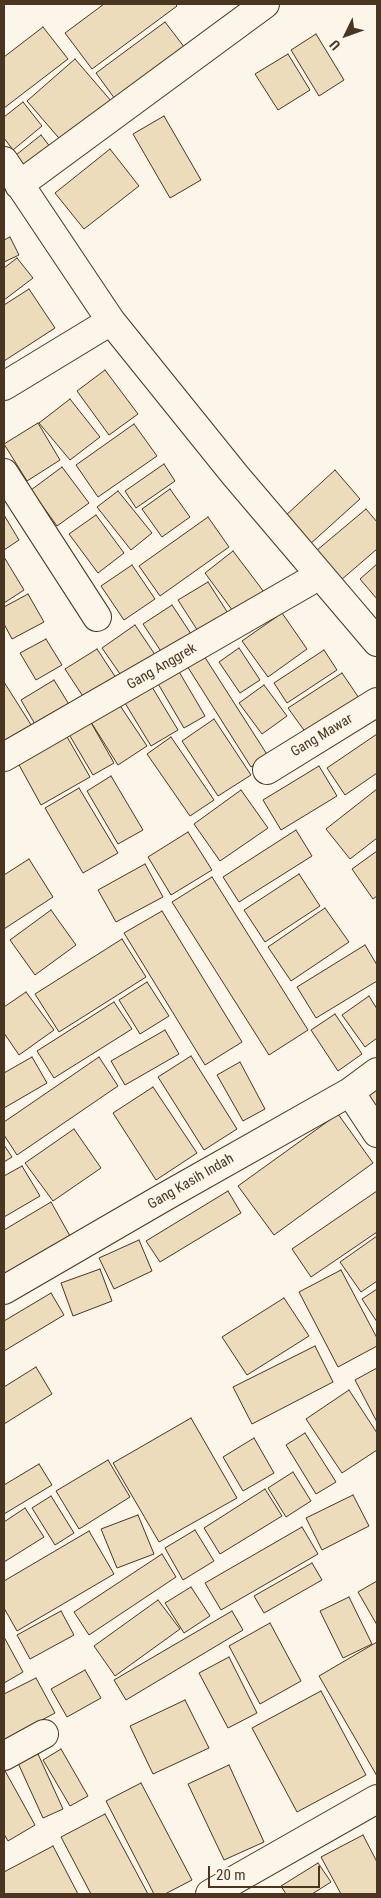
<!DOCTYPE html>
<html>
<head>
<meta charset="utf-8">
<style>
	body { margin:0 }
	#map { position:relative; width:381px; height:1898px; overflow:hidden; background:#fbf6e9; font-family:"Roboto Condensed",sans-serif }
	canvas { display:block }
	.frame { position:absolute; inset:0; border:5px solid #4a3520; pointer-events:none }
	.north { position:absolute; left:321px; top:10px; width:50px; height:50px; -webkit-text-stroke:4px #fbf6e9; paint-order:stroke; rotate:228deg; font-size:14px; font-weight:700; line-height:20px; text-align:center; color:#4a3520 }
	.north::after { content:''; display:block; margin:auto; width:18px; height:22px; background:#4a3520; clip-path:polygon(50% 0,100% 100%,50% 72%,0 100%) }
	.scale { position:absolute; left:208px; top:1866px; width:112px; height:22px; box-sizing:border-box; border:2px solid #4a3520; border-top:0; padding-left:6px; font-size:15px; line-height:18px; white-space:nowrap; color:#4a3520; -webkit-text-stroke:4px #fbf6e9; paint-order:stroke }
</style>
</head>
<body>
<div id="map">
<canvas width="381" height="1898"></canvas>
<div class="frame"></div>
<div class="north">U</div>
<div class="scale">20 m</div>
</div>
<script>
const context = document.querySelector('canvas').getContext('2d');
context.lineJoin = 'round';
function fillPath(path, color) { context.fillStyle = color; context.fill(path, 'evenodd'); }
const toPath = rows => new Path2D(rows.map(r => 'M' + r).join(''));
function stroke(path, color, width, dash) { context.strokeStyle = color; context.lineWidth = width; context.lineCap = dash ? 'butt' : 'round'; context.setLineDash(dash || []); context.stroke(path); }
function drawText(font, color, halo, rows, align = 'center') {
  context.font = font + ' "Roboto Condensed",sans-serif'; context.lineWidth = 4; context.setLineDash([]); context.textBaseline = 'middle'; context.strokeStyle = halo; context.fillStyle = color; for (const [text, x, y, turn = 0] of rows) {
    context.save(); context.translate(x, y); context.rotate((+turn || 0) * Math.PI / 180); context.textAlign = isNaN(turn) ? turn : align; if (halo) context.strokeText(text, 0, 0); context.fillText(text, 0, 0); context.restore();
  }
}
const building = toPath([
	[104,4,175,4,177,6,92,69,65,33,104,4],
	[165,22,185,48,115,99,96,73,165,22],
	[43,27,68,59,4,108,4,57,43,27],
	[316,34,344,80,319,96,291,50,316,34],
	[288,54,310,90,278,110,255,74,288,54],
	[75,59,112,102,64,144,27,101,75,59],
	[23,102,42,126,13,150,4,138,4,117,23,102],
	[164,116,201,180,170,198,133,134,164,116],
	[41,135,51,148,26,167,16,155,41,135],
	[110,149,139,186,84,229,55,193,110,149],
	[10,237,19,255,4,262,4,240,10,237],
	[17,258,33,278,4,300,4,268,17,258],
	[29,289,55,328,4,361,4,305,29,289],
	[105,370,138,414,109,435,77,391,105,370],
	[70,399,100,437,70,460,39,423,70,399],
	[38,423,60,460,27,481,4,444,38,423],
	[134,424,157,456,98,497,76,465,134,424],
	[164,464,175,481,136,508,125,491,164,464],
	[62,467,89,503,57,526,31,490,62,467],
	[335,470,360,499,309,545,284,517,335,470],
	[170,489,190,517,162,537,142,509,170,489],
	[118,491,152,533,131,550,97,507,118,491],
	[366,509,377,522,377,549,341,580,316,551,366,509],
	[4,515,19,540,4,550,4,515],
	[96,515,124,553,98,573,69,534,96,515],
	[208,517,229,547,160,596,139,566,208,517],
	[233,551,267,596,238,618,205,573,233,551],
	[4,557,24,590,4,603,4,557],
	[377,564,377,599,360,579,377,564],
	[132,565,155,599,124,620,101,586,132,565],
	[208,582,233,621,203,639,178,600,208,582],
	[28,594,44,622,12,639,4,624,4,607,28,594],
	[172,605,197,643,168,662,143,624,172,605],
	[282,613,307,649,268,677,242,641,282,613],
	[135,625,160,662,127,684,102,648,135,625],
	[46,639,62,665,36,680,20,653,46,639],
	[199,648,268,756,251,767,182,658,199,648],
	[239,648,260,680,240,693,219,662,239,648],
	[97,649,120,684,88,704,65,669,97,649],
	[324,650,337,670,287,703,274,683,324,650],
	[178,670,205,716,184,728,157,682,178,670],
	[342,673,359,698,306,733,288,708,342,673],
	[54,680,70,706,36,726,21,700,54,680],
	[4,682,35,731,4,744,4,682],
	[264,685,287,716,262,734,239,703,264,685],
	[152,687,178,730,151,746,125,703,152,687],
	[117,701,147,746,118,765,89,719,117,701],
	[89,719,114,763,93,775,67,731,89,719],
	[214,719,251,775,218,796,182,741,214,719],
	[377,734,377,773,345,795,327,768,377,734],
	[66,735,90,777,41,805,18,763,66,735],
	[171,737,214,800,190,816,147,754,171,737],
	[319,766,337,796,281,830,263,800,319,766],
	[111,776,143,830,118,844,87,791,111,776],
	[79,788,118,853,83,873,45,808,79,788],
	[377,789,377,838,350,859,326,829,377,789],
	[241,790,268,828,220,861,194,824,241,790],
	[296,830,312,856,239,902,223,877,296,830],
	[188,832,212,870,171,895,148,857,188,832],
	[377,851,377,896,373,899,352,869,377,851],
	[29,859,53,897,4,929,4,875,29,859],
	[145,864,163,897,116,922,98,890,145,864],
	[299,874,320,906,265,942,244,910,299,874],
	[212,877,308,1030,269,1055,172,902,212,877],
	[325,908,349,942,291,981,268,947,325,908],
	[51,910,76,945,35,975,10,940,51,910],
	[162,911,242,1042,205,1065,124,933,162,911],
	[122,939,146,977,59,1032,35,994,122,939],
	[365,945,377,965,377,981,316,1018,297,987,365,945],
	[147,982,169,1016,140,1034,119,1000,147,982],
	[26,992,54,1030,19,1055,4,1033,4,1007,26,992],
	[369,996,377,1009,377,1038,365,1047,342,1015,369,996],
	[114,1002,132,1029,54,1078,37,1051,114,1002],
	[335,1014,362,1054,338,1071,311,1030,335,1014],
	[165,1030,179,1054,125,1085,111,1061,165,1030],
	[191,1056,237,1129,204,1150,158,1077,191,1056],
	[32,1057,47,1083,4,1108,4,1073,32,1057],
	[99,1057,118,1086,17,1155,4,1135,4,1122,99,1057],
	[240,1062,265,1109,243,1121,217,1075,240,1062],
	[377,1082,377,1115,361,1093,377,1082],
	[153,1087,197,1153,156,1180,113,1113,153,1087],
	[338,1114,373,1163,274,1235,238,1186,338,1114],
	[74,1129,101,1168,53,1201,25,1163,74,1129],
	[4,1145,12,1157,4,1162,4,1145],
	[22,1166,40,1196,4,1217,4,1176,22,1166],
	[228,1191,241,1213,160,1262,146,1241,228,1191],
	[377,1191,377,1232,311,1277,292,1249,377,1191],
	[51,1202,70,1236,4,1274,4,1230,51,1202],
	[377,1236,377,1281,361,1292,340,1262,377,1236],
	[139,1240,152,1271,114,1289,99,1258,139,1240],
	[100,1269,112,1301,73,1316,61,1283,100,1269],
	[341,1270,377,1338,377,1346,338,1367,299,1292,341,1270],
	[377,1289,377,1322,362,1299,377,1289],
	[51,1293,64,1315,4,1351,4,1321,51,1293],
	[284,1298,309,1336,247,1375,222,1337,284,1298],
	[315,1346,333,1382,252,1424,233,1387,315,1346],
	[36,1367,52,1394,4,1424,4,1387,36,1367],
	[377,1368,377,1422,355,1380,377,1368],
	[349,1390,377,1433,377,1450,342,1473,306,1419,349,1390],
	[191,1418,237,1498,159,1542,113,1463,191,1418],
	[305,1433,336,1482,316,1494,286,1445,305,1433],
	[254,1438,274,1473,243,1491,223,1457,254,1438],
	[108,1460,130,1497,79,1529,56,1491,108,1460],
	[39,1464,52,1485,4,1514,4,1485,39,1464],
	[293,1472,311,1501,286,1517,268,1488,293,1472],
	[265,1489,282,1516,220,1554,204,1528,265,1489],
	[353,1495,369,1526,322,1550,306,1518,353,1495],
	[51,1496,74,1533,55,1545,32,1508,51,1496],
	[25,1508,44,1537,4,1562,4,1522,25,1508],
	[138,1515,154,1554,117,1568,101,1529,138,1515],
	[302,1527,318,1554,221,1610,205,1583,302,1527],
	[195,1530,214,1561,183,1580,165,1548,195,1530],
	[89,1531,114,1574,17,1631,4,1608,4,1581,89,1531],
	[162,1554,176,1577,89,1635,74,1612,162,1554],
	[312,1563,322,1580,264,1613,254,1596,312,1563],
	[377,1581,377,1625,358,1592,377,1581],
	[191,1587,210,1616,184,1633,165,1603,191,1587],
	[349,1597,372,1644,343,1658,320,1611,349,1597],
	[158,1600,180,1629,115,1676,94,1646,158,1600],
	[61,1611,74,1635,30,1659,17,1635,61,1611],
	[232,1611,243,1630,126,1700,114,1680,232,1611],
	[270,1623,301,1681,260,1704,229,1646,270,1623],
	[4,1637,23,1672,4,1683,4,1637],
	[377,1642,377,1776,319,1676,377,1642],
	[229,1657,257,1713,228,1728,199,1673,229,1657],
	[85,1670,101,1698,67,1717,51,1689,85,1670],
	[36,1678,55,1713,4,1740,4,1694,36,1678],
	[321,1691,366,1775,297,1812,252,1728,321,1691],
	[185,1700,209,1748,153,1774,130,1726,185,1700],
	[61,1749,88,1796,70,1806,43,1760,61,1749],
	[38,1754,63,1809,43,1818,18,1763,38,1754],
	[229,1765,264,1842,224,1860,188,1784,229,1765],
	[4,1769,35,1825,8,1841,4,1834,4,1769],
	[141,1783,192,1880,165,1894,154,1894,106,1801,141,1783],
	[105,1814,148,1894,91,1894,61,1837,105,1814],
	[363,1835,377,1862,377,1894,341,1894,321,1857,363,1835],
	[53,1846,78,1894,4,1894,4,1872,53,1846],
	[318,1863,331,1882,312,1894,286,1894,281,1886,318,1863]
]);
const street = toPath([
	[4,161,111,321,235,475,377,642],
	[19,185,265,4],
	[4,386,111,321],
	[4,473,97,617],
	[4,757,320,575],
	[267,770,377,702],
	[350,1092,377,1133],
	[4,1290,166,1196,350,1092,377,1072],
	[4,1756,44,1734],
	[210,1894,377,1799]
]);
const streetNames = [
	["Gang Anggrek",162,667,-30],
	["Gang Mawar",322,736,-31],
	["Gang Kasih Indah",191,1182,-30]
];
fillPath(building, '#ecdcbc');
stroke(building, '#4a3520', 1);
stroke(street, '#4a3520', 30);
stroke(street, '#fbf6e9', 28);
drawText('14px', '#4a3520', '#fbf6e9', streetNames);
</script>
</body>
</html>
